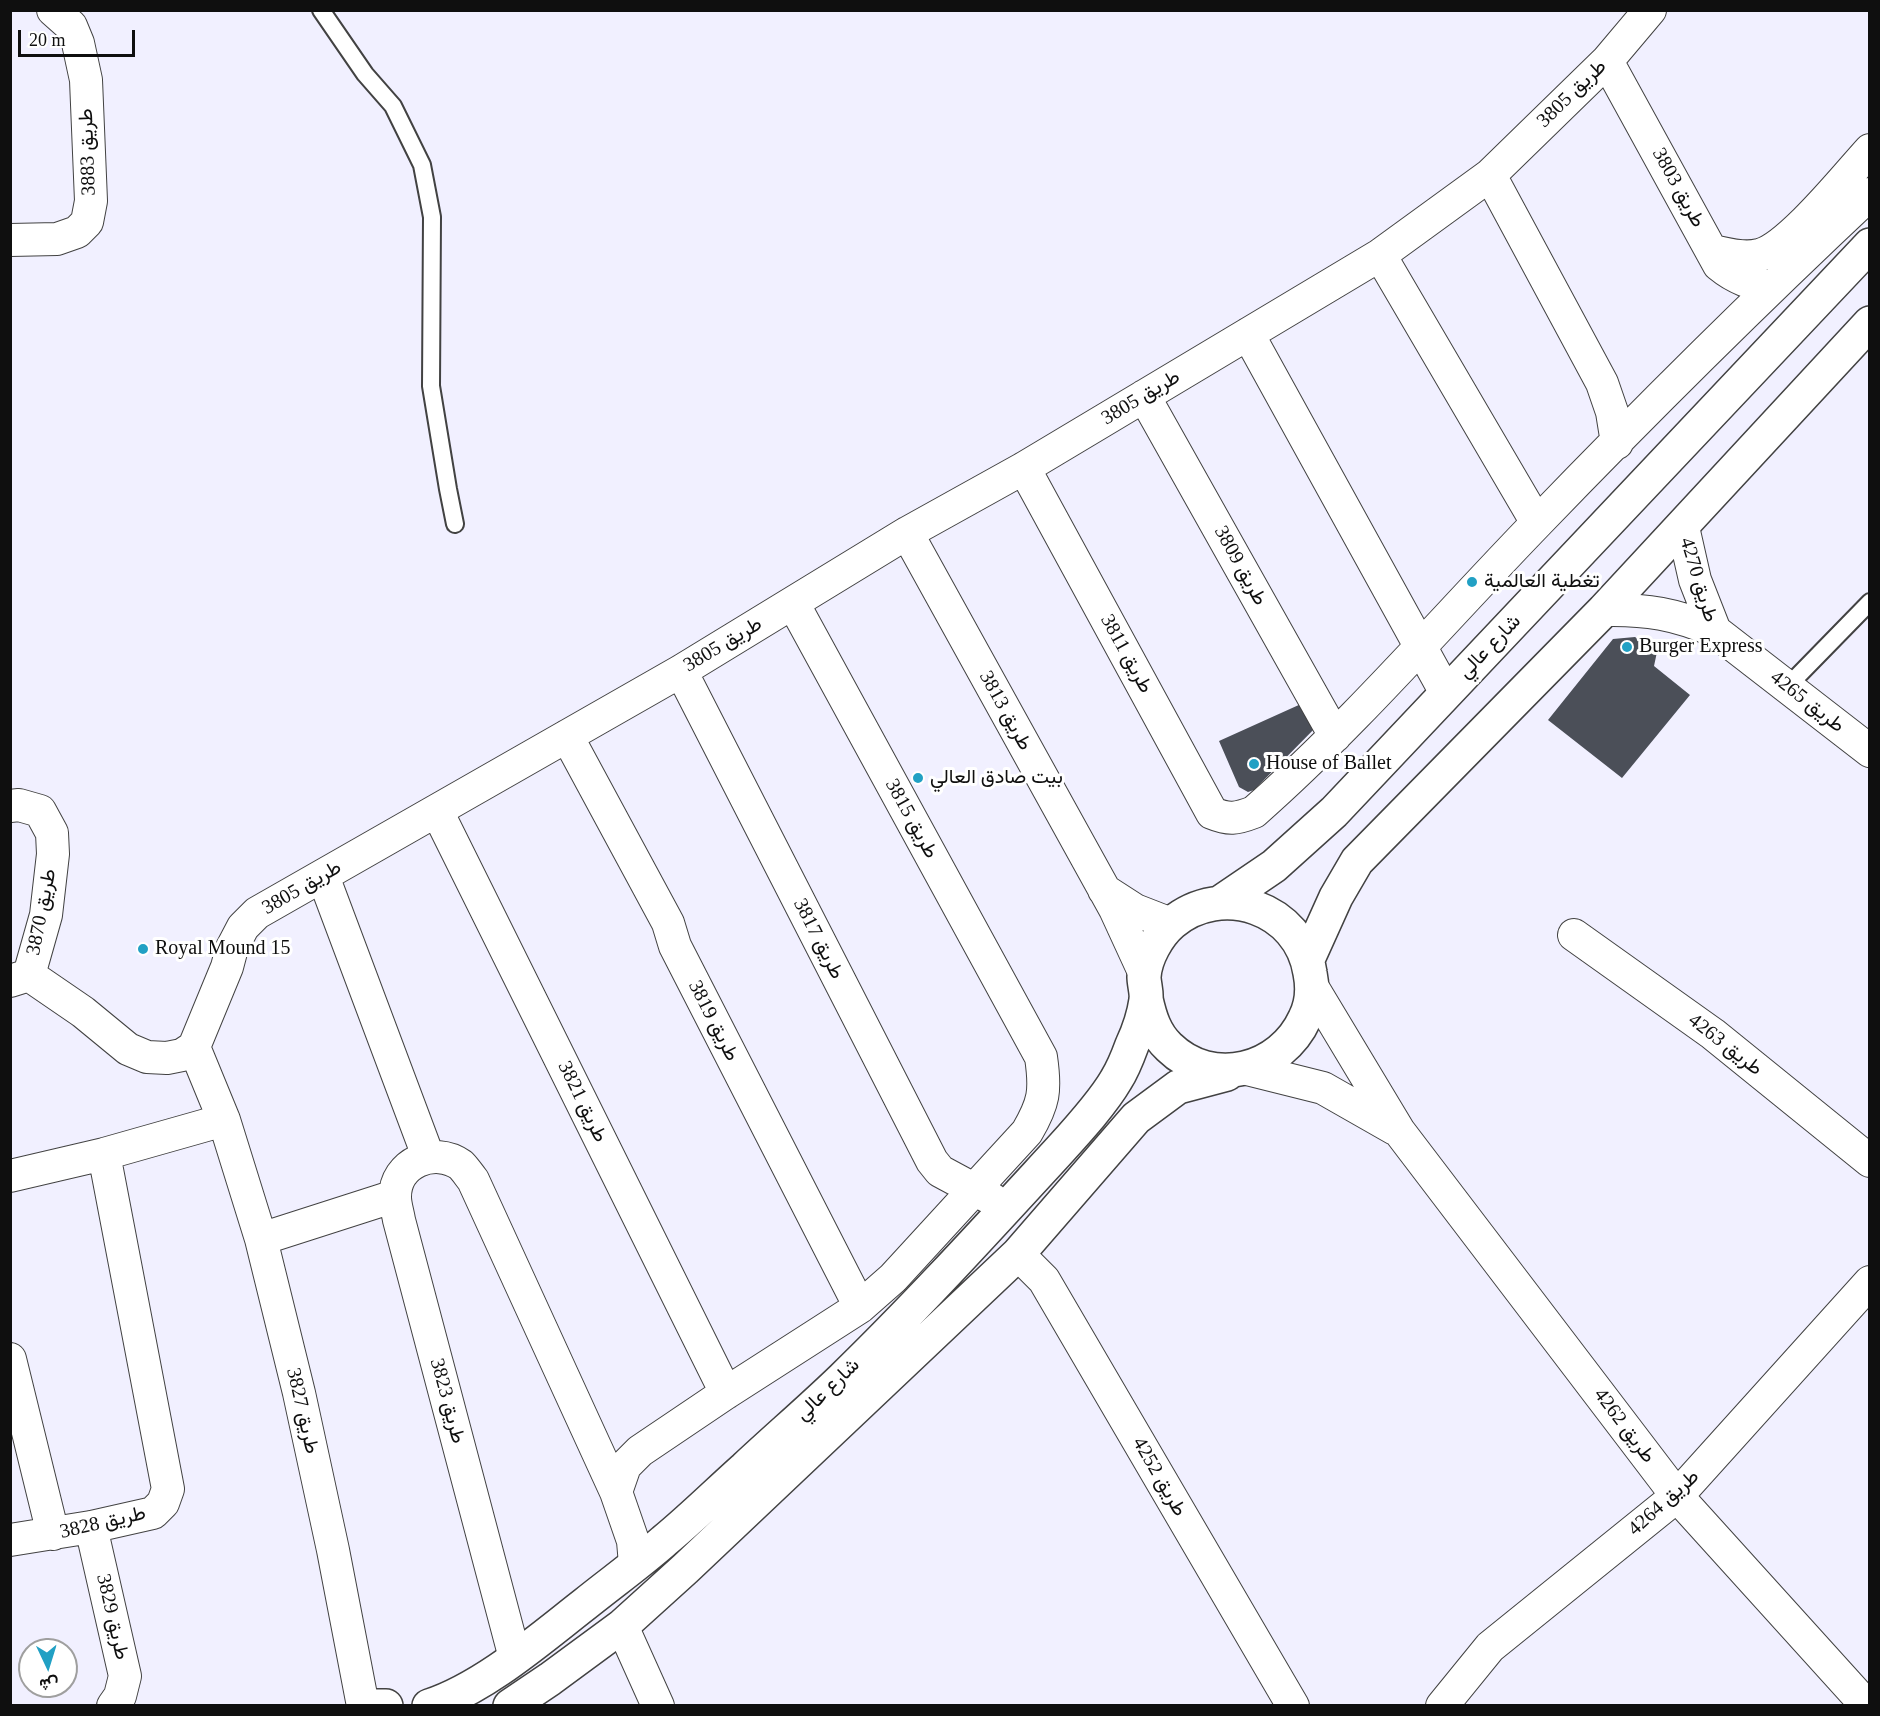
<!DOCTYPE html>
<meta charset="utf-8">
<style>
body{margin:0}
#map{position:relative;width:1880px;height:1716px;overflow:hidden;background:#f1f0ff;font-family:"Times New Roman",Vazirmatn,serif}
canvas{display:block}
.frame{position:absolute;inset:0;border:12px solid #0f0f0f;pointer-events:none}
.north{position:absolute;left:18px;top:1638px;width:60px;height:60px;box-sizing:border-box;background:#fff;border:2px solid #9f9f9f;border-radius:50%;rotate:176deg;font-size:16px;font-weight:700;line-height:24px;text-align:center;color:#0f0f0f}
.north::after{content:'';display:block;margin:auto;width:21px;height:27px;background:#21a0c4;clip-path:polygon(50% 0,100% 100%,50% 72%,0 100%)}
.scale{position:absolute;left:18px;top:30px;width:117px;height:27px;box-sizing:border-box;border:3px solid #0f0f0f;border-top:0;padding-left:8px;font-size:18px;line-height:21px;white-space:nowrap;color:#0f0f0f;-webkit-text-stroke:4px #fff;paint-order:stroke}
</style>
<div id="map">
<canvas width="1880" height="1716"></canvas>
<div class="frame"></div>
<div class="north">ش</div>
<div class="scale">20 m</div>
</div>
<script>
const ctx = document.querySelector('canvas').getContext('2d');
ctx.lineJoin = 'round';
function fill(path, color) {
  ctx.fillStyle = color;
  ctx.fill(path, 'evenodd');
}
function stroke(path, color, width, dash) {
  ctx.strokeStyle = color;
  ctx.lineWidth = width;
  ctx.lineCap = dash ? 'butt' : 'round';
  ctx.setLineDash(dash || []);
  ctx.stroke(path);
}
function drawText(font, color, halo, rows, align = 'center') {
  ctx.font = font + ' "Times New Roman",Vazirmatn,serif';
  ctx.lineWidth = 6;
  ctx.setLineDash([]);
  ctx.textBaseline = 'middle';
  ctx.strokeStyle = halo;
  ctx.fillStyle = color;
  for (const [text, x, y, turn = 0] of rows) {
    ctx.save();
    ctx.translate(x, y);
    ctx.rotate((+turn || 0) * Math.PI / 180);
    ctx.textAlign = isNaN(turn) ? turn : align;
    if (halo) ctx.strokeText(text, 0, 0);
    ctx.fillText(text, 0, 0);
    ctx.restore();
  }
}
fill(new Path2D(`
 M1635,637L1657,652L1654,666L1690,695L1622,778L1548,720L1613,639Z
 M1301,704L1321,722L1254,790L1248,792L1239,787L1219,741Z`), '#4b4f58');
const service = new Path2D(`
 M321,10L365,74L393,106L422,165L432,217L431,386L448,489L455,524
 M1787,687L1870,602`);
const minor = new Path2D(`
 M1607,61L1719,265C1736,279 1751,284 1772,286
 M1490,175L1602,383L1612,412L1617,443
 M10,240L57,239L77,232L87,222L91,201L86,80L78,43L71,26L53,10
 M1713,251C1727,254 1744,259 1759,255C1789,248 1847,175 1870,150
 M1380,255L1537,523
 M1248,334L1446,693
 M1144,396L1335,736
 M1024,468L1212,813C1229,820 1236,819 1254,812C1355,723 1443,620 1537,523C1645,411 1756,301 1870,194
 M1683,527L1695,580L1715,631
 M907,533L1115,909L1144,972
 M1604,610C1646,609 1676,614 1715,631L1870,751
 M681,671L932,1161L940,1171L992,1199
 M567,736L668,923L675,946L860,1307
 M10,806L19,805L40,811L52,833L53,854L46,915L29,975
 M437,811L726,1393
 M323,876L428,1156
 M1104,890L1135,910L1171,924
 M1574,935L1713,1034L1870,1161
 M10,981L29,975L83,1012L128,1049L147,1057L167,1058L182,1055L194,1047L227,967L232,948L243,927L257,913L681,671L907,533L1024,468L1380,255L1490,175L1607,61L1650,10
 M1313,988L1399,1131L1677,1496L1867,1706
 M194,1047L224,1120L261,1239L299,1393L333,1550L363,1706
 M1247,1069L1323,1088L1395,1129
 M10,1176L104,1154L224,1120
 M261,1239L395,1196
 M1018,1254L1044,1280L1293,1706
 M10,1359L53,1534
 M616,1492L625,1466L640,1451L726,1393L860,1307L893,1278L1027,1132C1044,1103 1046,1091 1041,1057L793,603
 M91,1527L125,1676L120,1696L113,1706
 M10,1540L91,1527L153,1513L163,1503L168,1489L104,1154
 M622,1626L658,1706
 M515,1658L399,1220C398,1213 395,1205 395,1197C395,1163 434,1146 461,1165C465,1169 469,1175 473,1180L616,1492L633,1541L635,1564
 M1442,1706L1490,1647L1677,1496L1870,1282`);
const tertiary = new Path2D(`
 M1221,902L1274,866L1334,812L1870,245
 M1308,959L1336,897L1357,861L1604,610L1870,323
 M369,1706H386
 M429,1706C484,1688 540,1639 585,1604C611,1583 639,1563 664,1541C692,1518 718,1492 745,1468C777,1438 811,1409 843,1378C917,1306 987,1229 1057,1153C1076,1132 1102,1104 1116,1080C1123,1069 1128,1056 1132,1045C1138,1032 1144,1014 1146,1000C1147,992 1144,984 1144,977C1145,958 1158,935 1172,923C1222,881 1300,908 1310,973C1313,988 1312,1004 1305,1018C1281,1071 1212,1089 1169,1047C1155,1034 1150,1017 1146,999
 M510,1706L550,1679L622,1626L685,1569L1018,1254L1136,1118L1178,1087L1227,1074`);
stroke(service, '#424242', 20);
stroke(minor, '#424242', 34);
stroke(tertiary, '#424242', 36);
stroke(service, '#fff', 16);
stroke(minor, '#fff', 32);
stroke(tertiary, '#fff', 33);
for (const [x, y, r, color] of [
 [1472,582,6,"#21a0c4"],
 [1627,647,6,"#21a0c4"],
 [1254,764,6,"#21a0c4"],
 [918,778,6,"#21a0c4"],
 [143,949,6,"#21a0c4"]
]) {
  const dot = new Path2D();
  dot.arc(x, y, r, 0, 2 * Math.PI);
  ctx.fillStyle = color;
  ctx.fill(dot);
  stroke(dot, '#fff', 2);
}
drawText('20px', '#0f0f0f', '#fff', [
 ["طريق 3805",1572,94,-44],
 ["طريق 3883",88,152,-92],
 ["طريق 3803",1678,188,61],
 ["طريق 3805",1141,398,-31],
 ["طريق 3809",1240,566,61],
 ["طريق 4270",1698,580,73],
 ["طريق 3805",723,645,-31],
 ["شارع عالي",1490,647,-46],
 ["طريق 3811",1126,654,61],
 ["طريق 4265",1807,702,38],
 ["طريق 3813",1005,711,61],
 ["طريق 3815",911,819,61],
 ["طريق 3805",302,888,-30],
 ["طريق 3870",42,912,-79],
 ["طريق 3817",818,939,63],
 ["طريق 3819",713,1021,63],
 ["طريق 4263",1725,1045,38],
 ["طريق 3821",582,1102,64],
 ["شارع عالي",828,1390,-44],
 ["طريق 3823",447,1401,75],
 ["طريق 3827",302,1411,77],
 ["طريق 4262",1624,1426,53],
 ["طريق 4252",1159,1477,60],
 ["طريق 4264",1664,1503,-42],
 ["طريق 3828",103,1523,-13],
 ["طريق 3829",112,1617,77]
]);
drawText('20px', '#0f0f0f', '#fff', [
 ["تغطية العالمية",1484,582],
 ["Burger Express",1639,647],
 ["House of Ballet",1266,764],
 ["بيت صادق العالي",930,778],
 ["Royal Mound 15",155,949]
], 'left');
</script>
